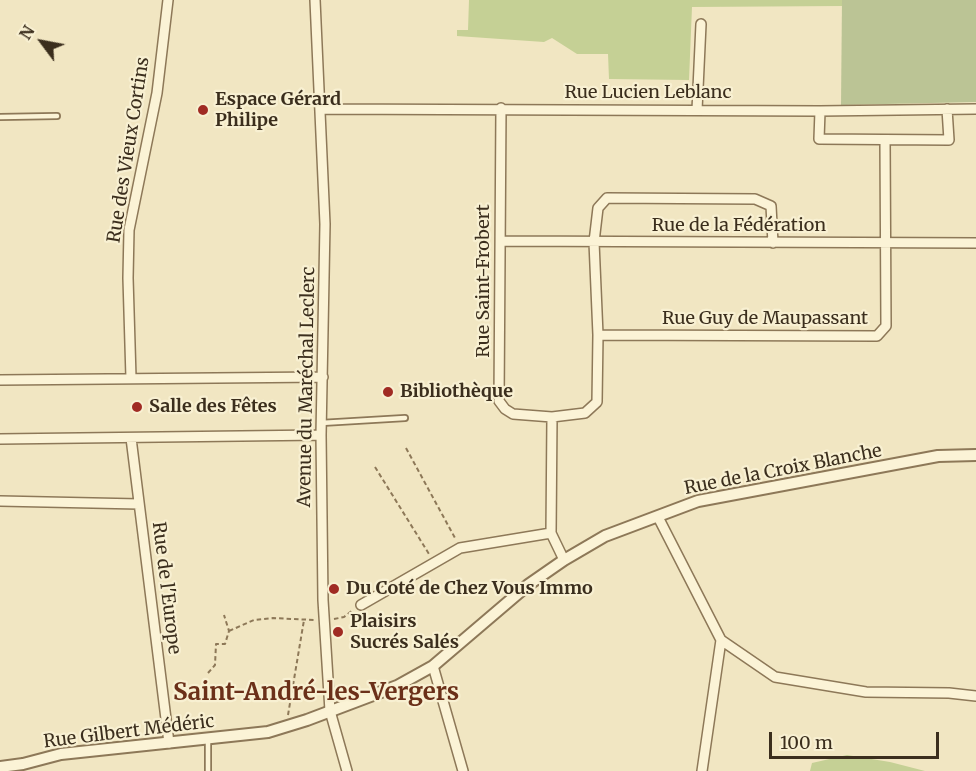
<!DOCTYPE html>
<meta charset="utf-8">
<style>
body{margin:0}
#map{position:relative;width:976px;height:771px;overflow:hidden;background:#f1e6c2;font-family:Merriweather,serif}
canvas{display:block}
.north{position:absolute;left:12px;top:12px;width:60px;height:60px;-webkit-text-stroke:4px #f8f0d2;paint-order:stroke;rotate:302deg;font-size:16px;font-weight:700;line-height:24px;text-align:center;color:#3b2e1d}
.north::after{content:'';display:block;margin:auto;width:21px;height:27px;background:#3b2e1d;clip-path:polygon(50% 0,100% 100%,50% 72%,0 100%)}
.scale{position:absolute;left:769px;top:732px;width:170px;height:27px;box-sizing:border-box;border:3px solid #3b2e1d;border-top:0;padding-left:8px;font-size:18px;line-height:21px;white-space:nowrap;color:#3b2e1d;-webkit-text-stroke:4px #f8f0d2;paint-order:stroke}
</style>
<div id="map">
<canvas width="976" height="771"></canvas>
<div class="north">N</div>
<div class="scale">100 m</div>
</div>
<script>
const ctx = document.querySelector('canvas').getContext('2d');
ctx.lineJoin = 'round';
function fill(path, color) {
  ctx.fillStyle = color;
  ctx.fill(path, 'evenodd');
}
function stroke(path, color, width, dash) {
  ctx.strokeStyle = color;
  ctx.lineWidth = width;
  ctx.lineCap = dash ? 'butt' : 'round';
  ctx.setLineDash(dash || []);
  ctx.stroke(path);
}
function drawText(font, color, halo, rows, align = 'center') {
  ctx.font = font + ' Merriweather,serif';
  ctx.lineWidth = 4.5;
  ctx.setLineDash([]);
  ctx.textBaseline = 'middle';
  ctx.strokeStyle = halo;
  ctx.fillStyle = color;
  for (const [text, x, y, turn = 0] of rows) {
    ctx.save();
    ctx.translate(x, y);
    ctx.rotate((+turn || 0) * Math.PI / 180);
    ctx.textAlign = isNaN(turn) ? turn : align;
    if (halo) ctx.strokeText(text, 0, 0);
    ctx.fillText(text, 0, 0);
    ctx.restore();
  }
}
fill(new Path2D(`
 M469,0H842V6L692,7L689,80L609,79L608,54H577L552,38L544,42L457,36V30H468Z
 M847,755L890,762L925,771H810L812,763Z`), '#c5d095');
fill(new Path2D(`
 M842,0H976V102L841,105Z`), '#bbc495');
const service = new Path2D(`
 M0,117L57,116
 M321,423L405,418
 M208,771V738`);
const minor = new Path2D(`
 M315,0L325,224L321,435L323,600L330,711L347,771
 M501,108L499,401L505,409L513,414L552,417L585,413L597,402L598,335L594,242L598,208L607,198L755,199L771,206L773,243
 M320,109L820,111L976,109
 M697,110L701,24
 M820,111L819,139L949,140L947,109
 M501,241L976,243
 M598,335L877,336L886,326L885,140
 M131,378L128,278L129,230L157,93L168,0
 M0,380L323,377
 M552,417L551,533L564,560
 M131,438L169,743
 M0,439L321,435
 M0,501L139,504
 M658,517L721,640L702,771
 M361,605L460,548L551,533
 M721,640L775,677L866,692L949,693L976,696
 M433,666L463,771`);
const tertiary = new Path2D(`
 M0,767L23,764L61,754L268,732L307,720L397,686L433,666L528,585L564,560L605,536L698,501L938,456L976,455`);
stroke(service, '#8d7858', 8);
stroke(minor, '#8d7858', 12);
stroke(tertiary, '#8d7858', 14);
stroke(new Path2D(`
 M406,448L455,538
 M375,467L429,554
 M334,619L344,617L353,610
 M229,631L254,620L273,618L314,620
 M208,673L215,665L216,644H225L229,631L224,615
 M288,715L304,620`), '#8d7858', 2, [4.5, 3]);
stroke(service, '#fbf3d6', 4.5);
stroke(minor, '#fbf3d6', 9);
stroke(tertiary, '#fbf3d6', 10);
for (const [x, y, r, color] of [
 [203,110,6,"#a02b23"],
 [388,392,6,"#a02b23"],
 [137,407,6,"#a02b23"],
 [334,589,6,"#a02b23"],
 [338,632,6,"#a02b23"]
]) {
  const dot = new Path2D();
  dot.arc(x, y, r, 0, 2 * Math.PI);
  ctx.fillStyle = color;
  ctx.fill(dot);
  stroke(dot, '#f8f0d2', 2);
}
drawText('18px', '#3b2e1d', '#f8f0d2', [
 ["Rue Lucien Leblanc",648,93],
 ["Rue des Vieux Cortins",129,150,-81],
 ["Rue de la Fédération",739,226],
 ["Rue Saint-Frobert",484,281,-90],
 ["Rue Guy de Maupassant",765,319],
 ["Avenue du Maréchal Leclerc",307,387,-89],
 ["Rue de la Croix Blanche",783,470,-11],
 ["Rue de l'Europe",166,588,83],
 ["Rue Gilbert Médéric",129,732,-7]
]);
drawText('bold 18px', '#3b2e1d', '#f8f0d2', [
 ["Espace Gérard",215,100],
 ["Philipe",215,121],
 ["Bibliothèque",400,392],
 ["Salle des Fêtes",149,407],
 ["Du Coté de Chez Vous Immo",346,589],
 ["Plaisirs",350,622],
 ["Sucrés Salés",350,643]
], 'left');
drawText('bold 24px', '#6b3019', '#f8f0d2', [
 ["Saint-André-les-Vergers",316,693]
]);
</script>
